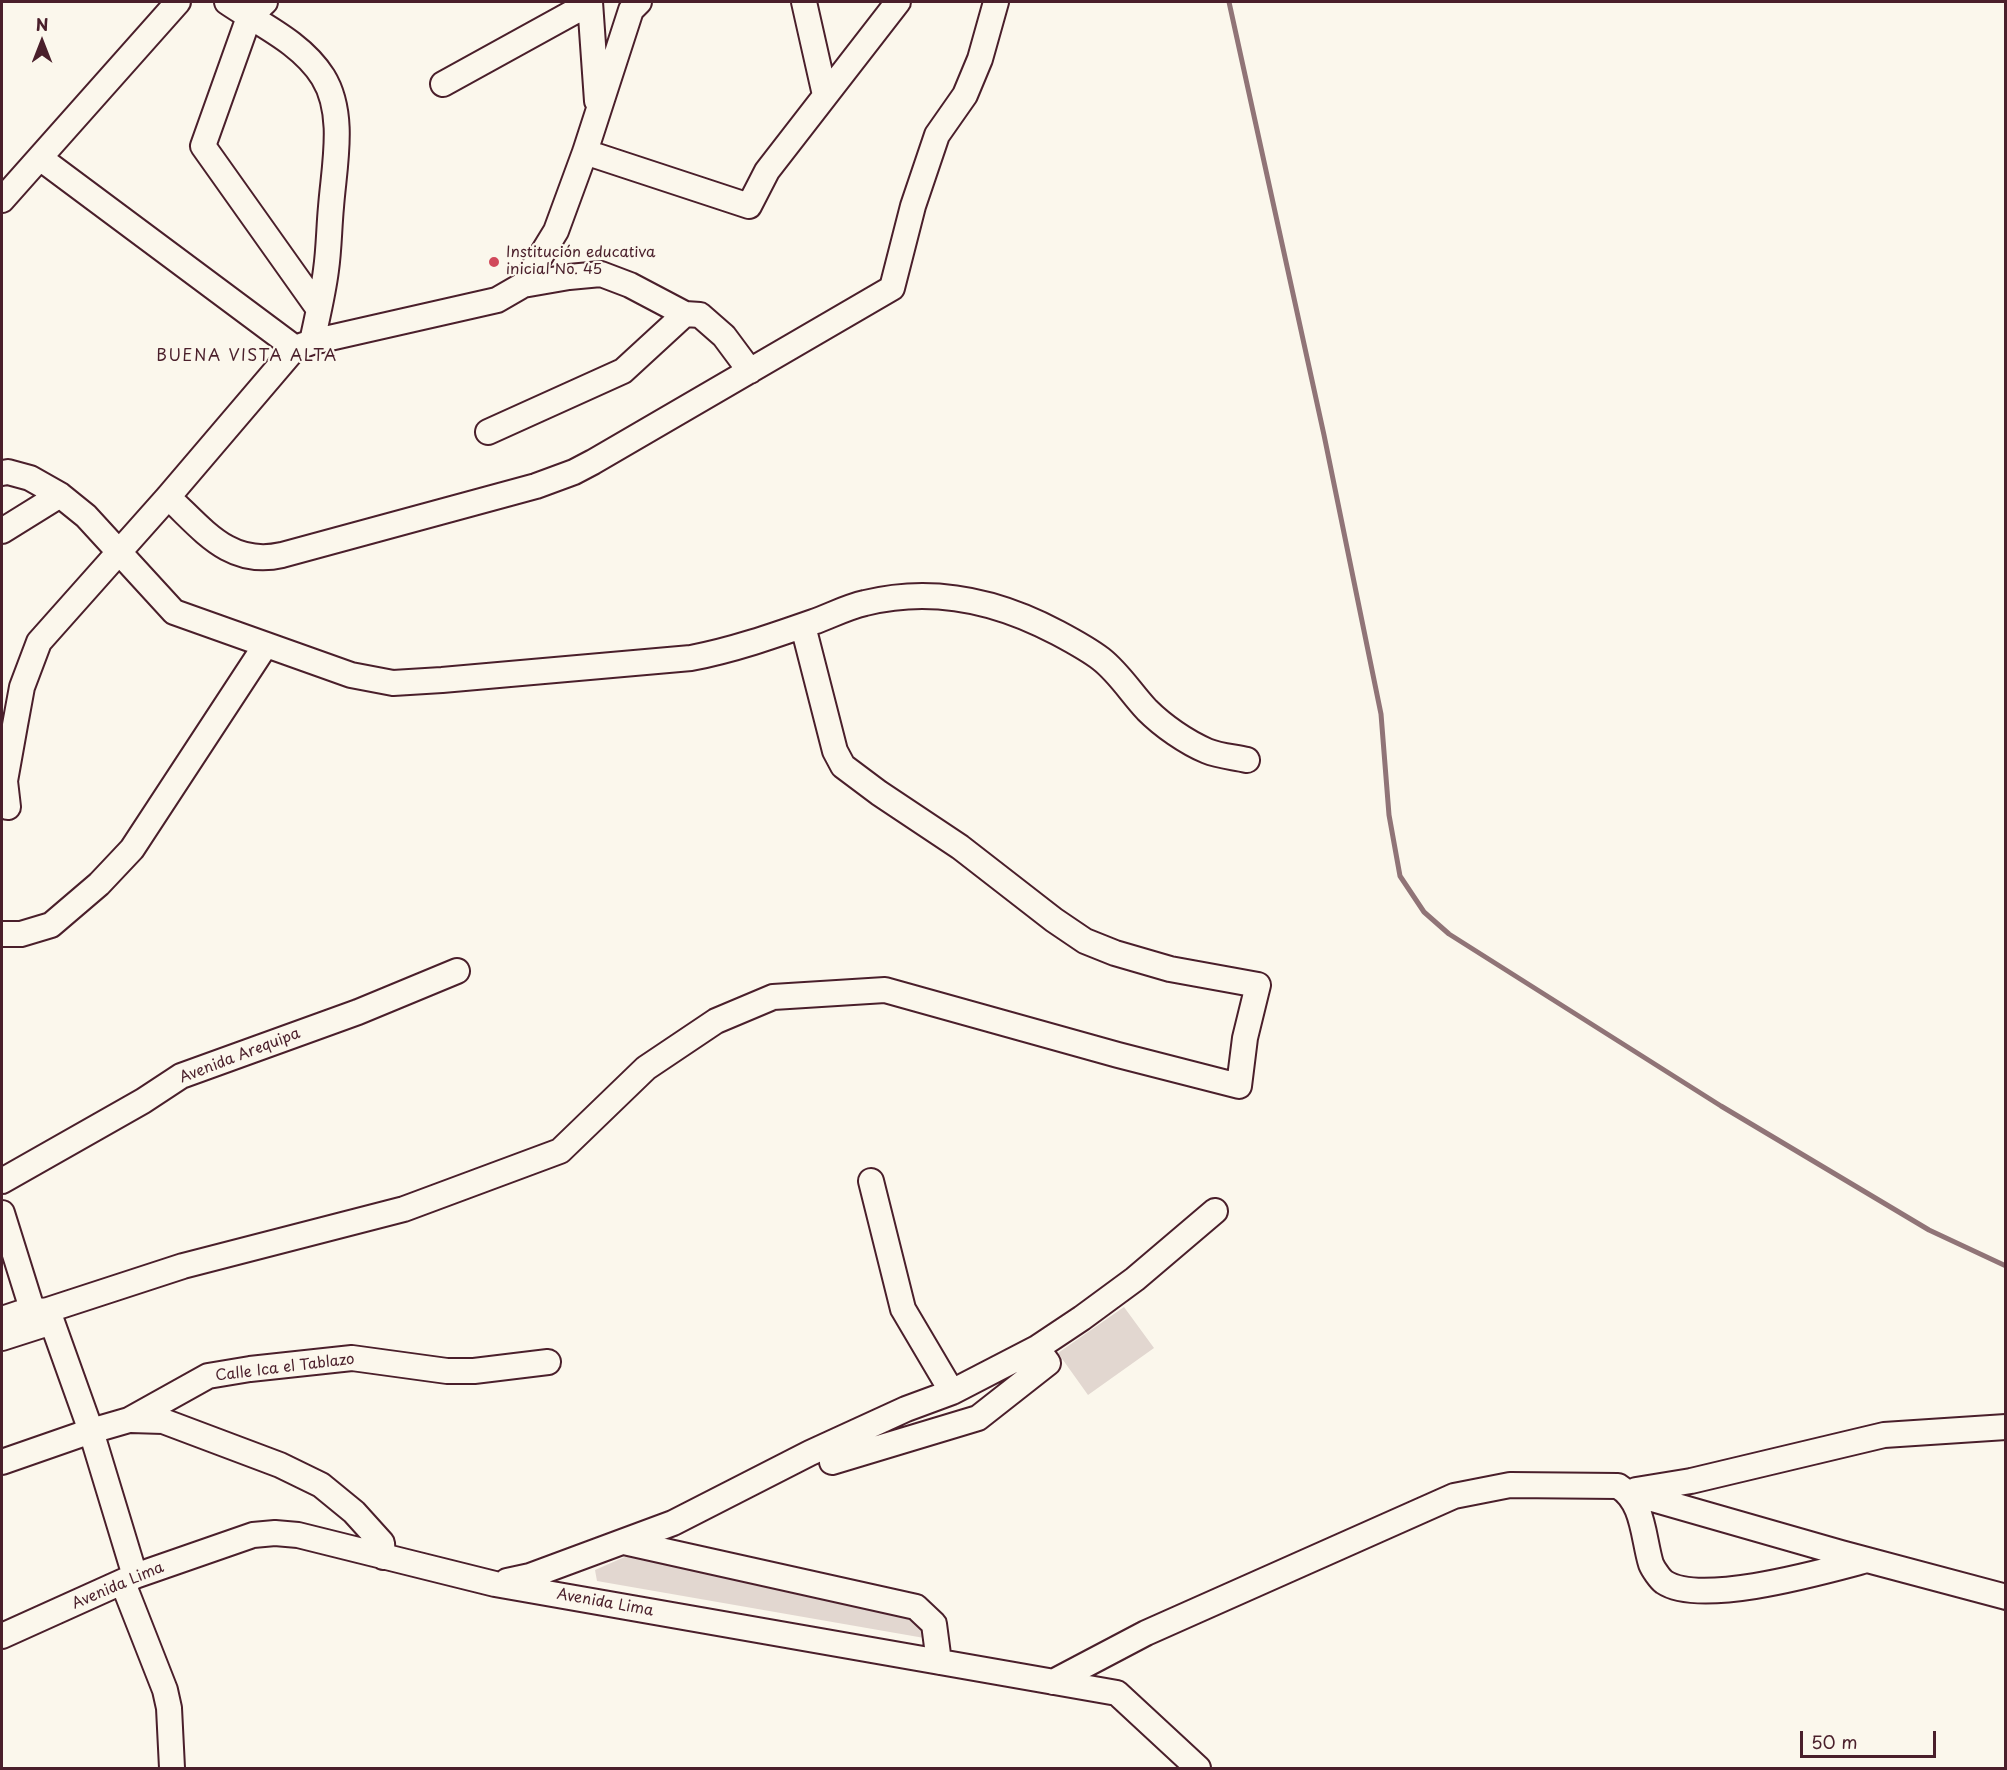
<!DOCTYPE html>
<meta charset="utf-8">
<style>
body{margin:0}
#map{position:relative;width:2007px;height:1770px;overflow:hidden;background:#fbf7ec;font-family:"Playpen Sans",sans-serif}
canvas{display:block}
.frame{position:absolute;inset:0;border:3px solid #4a1f2b;pointer-events:none}
.north{position:absolute;left:12px;top:12px;width:60px;height:60px;-webkit-text-stroke:4px #fbf7ec;paint-order:stroke;rotate:0deg;font-size:16px;font-weight:700;line-height:24px;text-align:center;color:#4a1f2b}
.north::after{content:'';display:block;margin:auto;width:21px;height:27px;background:#4a1f2b;clip-path:polygon(50% 0,100% 100%,50% 72%,0 100%)}
.scale{position:absolute;left:1800px;top:1731px;width:136px;height:27px;box-sizing:border-box;border:3px solid #4a1f2b;border-top:0;padding-left:8px;font-size:18px;line-height:21px;white-space:nowrap;color:#4a1f2b;-webkit-text-stroke:4px #fbf7ec;paint-order:stroke}
</style>
<div id="map">
<canvas width="2007" height="1770"></canvas>
<div class="frame"></div>
<div class="north">N</div>
<div class="scale">50 m</div>
</div>
<script>
const ctx = document.querySelector('canvas').getContext('2d');
ctx.lineJoin = 'round';
function fill(path, color) {
  ctx.fillStyle = color;
  ctx.fill(path, 'evenodd');
}
function stroke(path, color, width, dash) {
  ctx.strokeStyle = color;
  ctx.lineWidth = width;
  ctx.lineCap = dash ? 'butt' : 'round';
  ctx.setLineDash(dash || []);
  ctx.stroke(path);
}
function drawText(font, color, halo, rows, align = 'center') {
  ctx.font = font + ' "Playpen Sans",sans-serif';
  ctx.lineWidth = 4.5;
  ctx.setLineDash([]);
  ctx.textBaseline = 'middle';
  ctx.strokeStyle = halo;
  ctx.fillStyle = color;
  for (const [text, x, y, turn = 0] of rows) {
    ctx.save();
    ctx.translate(x, y);
    ctx.rotate((+turn || 0) * Math.PI / 180);
    ctx.textAlign = isNaN(turn) ? turn : align;
    if (halo) ctx.strokeText(text, 0, 0);
    ctx.fillText(text, 0, 0);
    ctx.restore();
  }
}
fill(new Path2D(`
 M1124,1307L1154,1348L1088,1395L1058,1353Z
 M636,1552L911,1611L930,1639L597,1581L595,1570Z`), '#e2d7d0');
stroke(new Path2D(`
 M1229,2L1324,435L1381,714L1389,815L1400,876L1424,912L1449,934L1721,1106L1929,1230L2006,1266`), '#907477', 5);
const minor = new Path2D(`
 M227,2C259,24 301,42 323,77C346,114 334,166 331,207C329,228 329,249 326,270C323,294 317,318 312,342
 M265,2L249,17L203,146L318,308
 M590,2L597,101
 M804,2L825,95
 M443,84L590,3
 M585,152L749,206L767,171L898,2
 M40,158L295,348
 M2,200L178,2
 M523,285L569,277L601,274L630,285L685,314L700,315L724,336L750,371
 M488,432L623,371L685,314
 M2,473L8,472L30,478L60,495L86,516L174,612L351,675L393,683L442,680L691,658C733,650 773,636 813,622C830,616 847,607 865,603C933,586 998,601 1058,633C1073,641 1088,649 1101,659C1119,673 1131,693 1147,710C1163,726 1186,742 1207,751C1219,756 1234,757 1247,760
 M168,497C203,529 229,567 282,555L536,486L574,472L593,462L892,288L913,206L937,135L965,95L980,59L996,2
 M2,531L60,495
 M8,807L5,781L15,725L22,687L39,642L168,497L295,348L312,342L497,300L523,285L556,231L585,152L631,10L639,2
 M2,934H21L51,925L99,884L132,849L265,646
 M2,1181L143,1101L181,1076L358,1012L457,971
 M871,1181L903,1309L952,1392
 M2,1213L32,1309L45,1311L52,1322L91,1431L135,1576
 M45,1311L183,1266L404,1209L560,1151L646,1068L716,1021L773,997L885,990L1118,1055L1239,1086L1245,1038L1258,985L1170,969L1115,953L1085,941L1054,920L960,847L879,793L843,766L835,751L803,626
 M2,1319L32,1309
 M2,1338L52,1322
 M131,1420L163,1421L280,1465L321,1485L354,1512L382,1543L383,1557
 M2,1462L91,1431L129,1420L208,1376L250,1369L352,1358L447,1371H474L548,1362
 M832,1462L978,1418L1048,1363L1037,1348
 M1636,1490L1691,1481L1884,1435L2006,1427
 M1628,1492L1841,1553L2006,1597
 M624,1542L916,1607L934,1624L939,1662
 M507,1581L530,1576L673,1523L810,1453L906,1409L952,1392L1037,1348L1082,1318L1135,1279L1215,1211
 M123,1583L165,1690L169,1708L172,1768
 M2,1636L135,1576L253,1535L275,1533L298,1535L495,1584L1117,1693L1198,1768
 M1053,1682L1146,1633L1454,1496L1510,1485L1618,1486C1644,1501 1643,1538 1651,1564C1653,1569 1660,1579 1664,1582C1701,1607 1825,1571 1867,1560`);
stroke(minor, '#4a1f2b', 28);
stroke(minor, '#fbf7ec', 24);
for (const [x, y, r, color] of [
 [494,262,6,"#d1495b"]
]) {
  const dot = new Path2D();
  dot.arc(x, y, r, 0, 2 * Math.PI);
  ctx.fillStyle = color;
  ctx.fill(dot);
  stroke(dot, '#fbf7ec', 2);
}
drawText('15px', '#4a1f2b', '#fbf7ec', [
 ["Institución educativa",506,253],
 ["inicial No. 45",506,270]
], 'left');
drawText('15px', '#4a1f2b', '#fbf7ec', [
 ["Avenida Arequipa",240,1056,-21],
 ["Calle Ica el Tablazo",285,1368,-7],
 ["Avenida Lima",118,1586,-23],
 ["Avenida Lima",605,1603,10]
]);
ctx.letterSpacing = '1.5px';
drawText('16px', '#4a1f2b', '#fbf7ec', [
 ["BUENA VISTA ALTA",247,357]
]);
ctx.letterSpacing = '0px';
</script>
